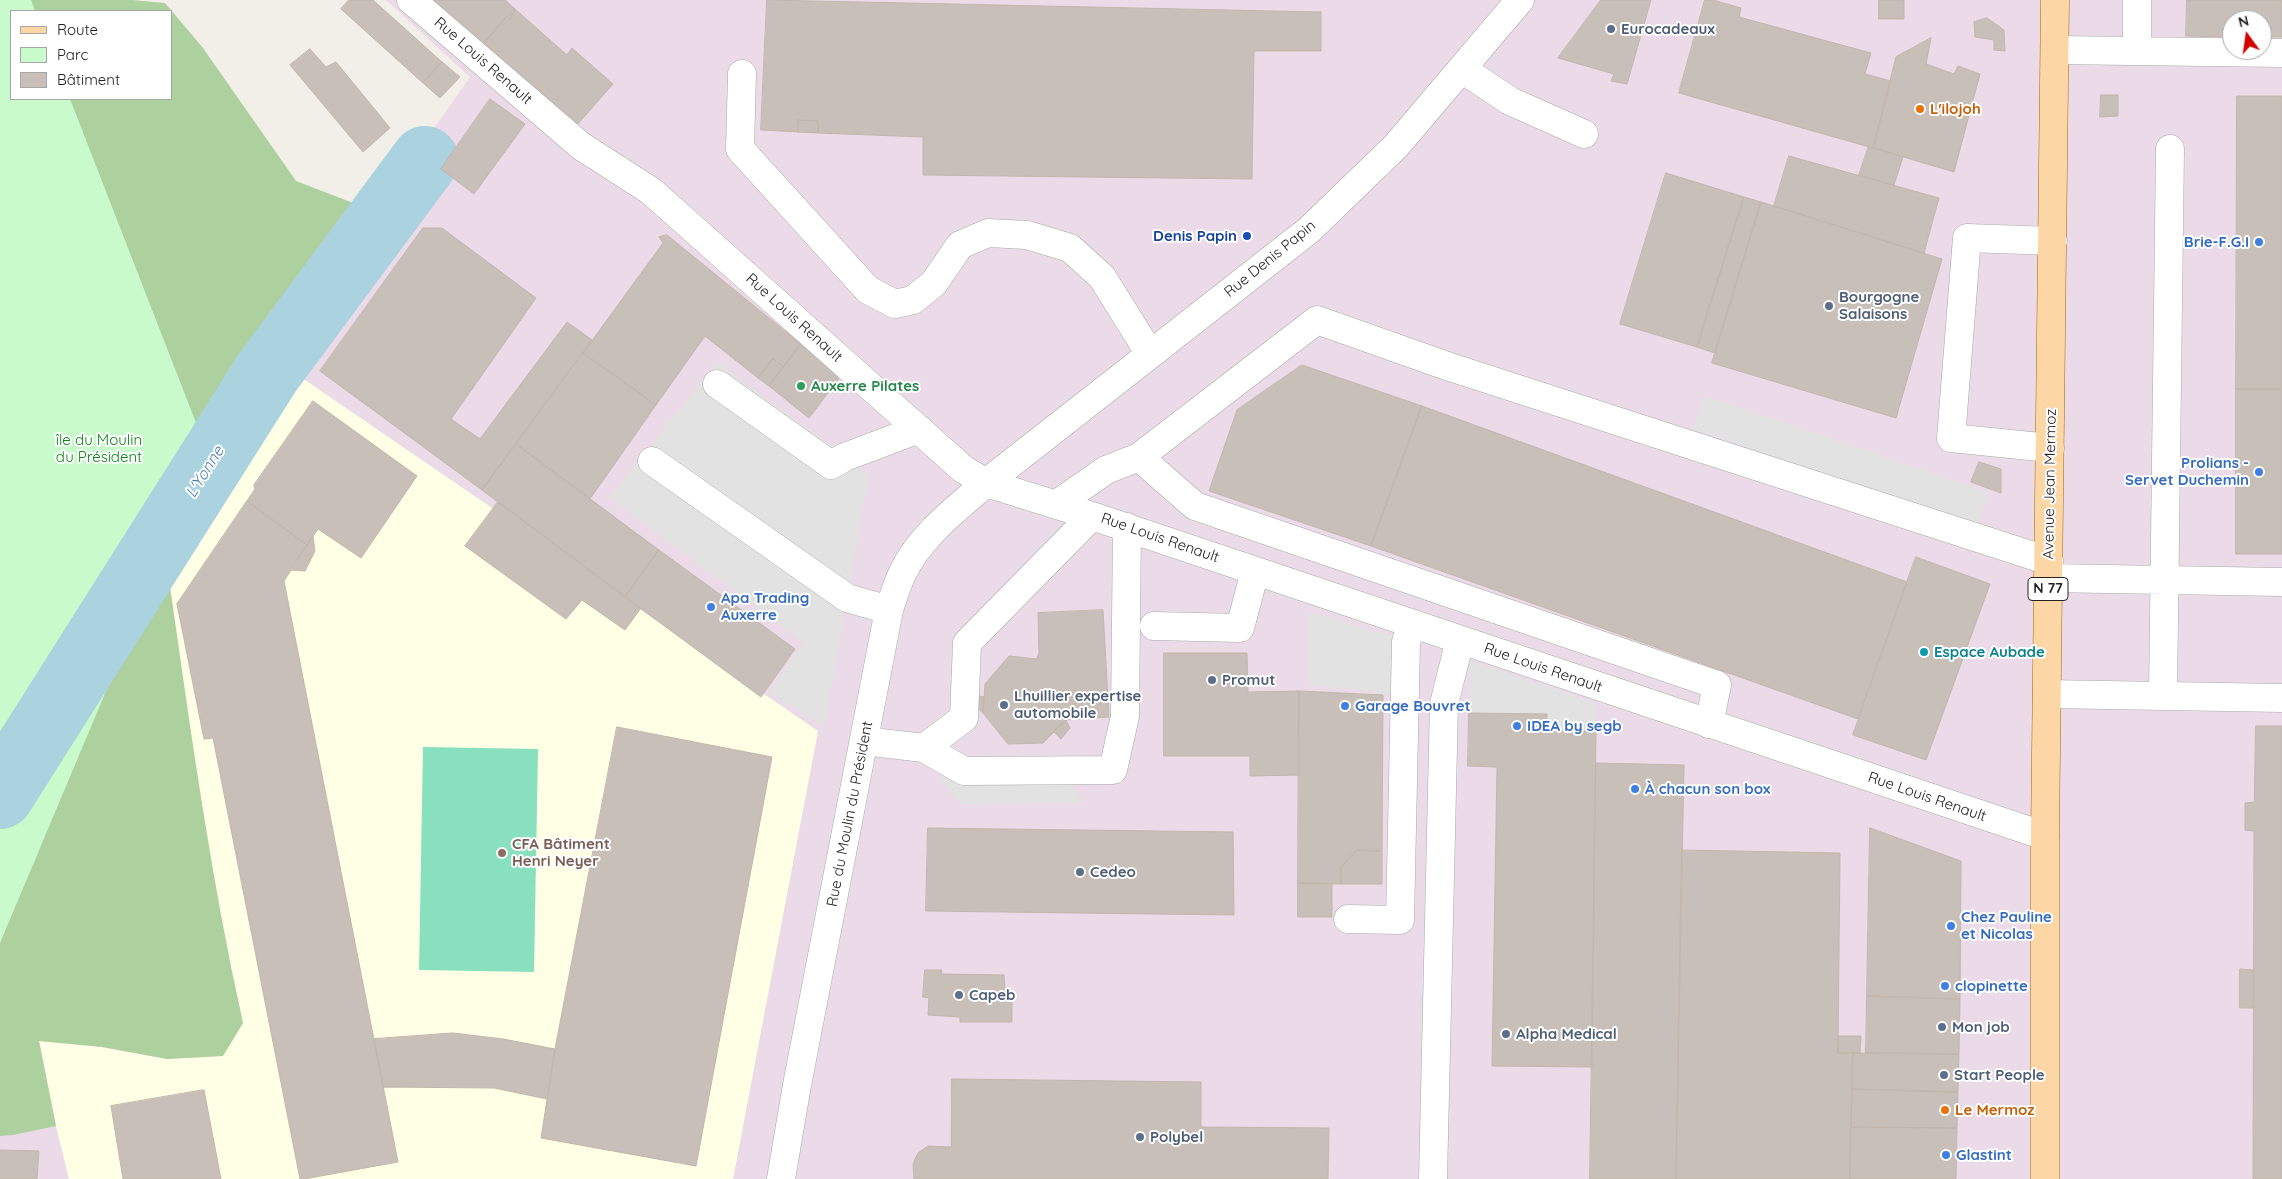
<!DOCTYPE html>
<meta charset="utf-8">
<style>
body{margin:0}
#map{position:relative;width:2282px;height:1179px;overflow:hidden;background:#f2efe9;font-family:Quicksand,sans-serif}
canvas{display:block}
.legend{position:absolute;left:10px;top:10px;width:162px;height:90px;box-sizing:border-box;background:#fff;border:1px solid #a7a7a7;margin:0;padding:6px 9px;list-style:none;font-size:15px;color:#222}
.legend li{display:flex;align-items:center;gap:10px;height:25px}
.legend b{width:25px;border:1px solid #a7a7a7}
.north{position:absolute;left:2222px;top:10px;width:50px;height:50px;box-sizing:border-box;background:#fff;border:1px solid #a7a7a7;border-radius:50%;rotate:346deg;font-size:14px;font-weight:700;line-height:20px;text-align:center;color:#222}
.north::after{content:'';display:block;margin:auto;width:18px;height:22px;background:#d40000;clip-path:polygon(50% 0,100% 100%,50% 72%,0 100%)}
</style>
<div id="map">
<canvas width="2282" height="1179"></canvas>
<ul class="legend">
<li><b style="height:6px;background:#fcd6a4"></b>Route</li>
<li><b style="height:14px;background:#c8facc"></b>Parc</li>
<li><b style="height:14px;background:#c7bfb8"></b>Bâtiment</li>
</ul>
<div class="north">N</div>
</div>
<script>
const ctx = document.querySelector('canvas').getContext('2d');
ctx.lineJoin = 'round';
function fill(path, color) {
  ctx.fillStyle = color;
  ctx.fill(path, 'evenodd');
}
function stroke(path, color, width, dash) {
  ctx.strokeStyle = color;
  ctx.lineWidth = width;
  ctx.lineCap = dash ? 'butt' : 'round';
  ctx.setLineDash(dash || []);
  ctx.stroke(path);
}
function drawText(font, color, halo, rows, align = 'center') {
  ctx.font = font + ' Quicksand,sans-serif';
  ctx.lineWidth = 4;
  ctx.setLineDash([]);
  ctx.textBaseline = 'middle';
  ctx.strokeStyle = halo;
  ctx.fillStyle = color;
  for (const [text, x, y, turn = 0] of rows) {
    ctx.save();
    ctx.translate(x, y);
    ctx.rotate((+turn || 0) * Math.PI / 180);
    ctx.textAlign = isNaN(turn) ? turn : align;
    if (halo) ctx.strokeText(text, 0, 0);
    ctx.fillText(text, 0, 0);
    ctx.restore();
  }
}
fill(new Path2D(`
 M386,0H2282V1179H0V933L207,451L470,77ZM2232,20H2262V50H2232Z`), '#ebdbe8');
fill(new Path2D(`
 M302,378L818,731L733,1179H69L56,1126L39,1041L102,1047L167,1059L223,1056L243,1023L223,935L196,771L170,587Z`), '#ffffe5');
fill(new Path2D(`
 M0,0H132L165,3L203,48L296,181L361,206L433,198L302,378L170,587C191,733 211,879 243,1023L223,1056L167,1059L102,1047L39,1041L56,1126L13,1135L0,1136ZM11,11H171V99H11Z`), '#add19e');
fill(new Path2D(`
 M0,0H31L35,11H11V99H70L207,451L0,943Z`), '#c8facc');
fill(new Path2D(`
 M423,747L538,749L534,972L419,970Z`), '#88e0be');
fill(new Path2D(`
 M717,362L869,474L824,726L769,693L803,642L609,497Z
 M1704,396L1988,492L1978,525L1693,429Z
 M1310,612L1398,638L1396,694L1310,685Z
 M1469,660L1595,703L1596,731H1547V714L1469,713Z
 M1066,778L1084,803L961,804L939,779Z`), '#e2e2e2');
stroke(new Path2D(`
 M0,795L267,373L425,160`), '#aad3df', 68);
const building = new Path2D(`
 M349,0H373L442,62L423,83L341,9Z
 M432,0H505L515,9L510,19L507,16L483,44Z
 M767,0L1321,12V51H1254L1252,179L923,175V137L818,133V121L798,120V132L761,130Z
 M1601,0H1651L1627,84L1611,81L1614,74L1558,58Z
 M1705,0H1713L1741,8L1739,17L1871,53L1865,74L1891,81L1873,148L1679,93Z
 M1879,0H1904V19H1879Z
 M2187,0H2282V37H2262V20H2232V37L2186,36Z
 M515,9L567,55L572,48L613,84L576,126L483,44L507,16L510,19Z
 M1987,18L2004,30L2005,51L1994,50V40L1975,37L1974,22Z
 M1931,38L1926,64L1954,74L1958,66L1980,74L1954,172L1873,148L1896,57Z
 M310,49L326,67L336,62L390,128L363,152L290,65Z
 M442,62L460,77L440,98L423,83Z
 M2101,95H2118V116L2100,117Z
 M2237,96H2282V389H2236Z
 M490,99L525,124L474,194L441,169Z
 M798,120L818,121V133L798,132Z
 M1869,146L1903,157L1894,185L1859,175Z
 M1789,156L1939,198L1924,253L1774,206Z
 M1666,173L1744,197L1697,347L1620,324Z
 M1744,197L1761,202L1715,353L1697,347Z
 M1761,202L1942,259L1896,418L1712,363Z
 M423,228H442L536,298L451,419L480,439L567,322L592,340L482,490L320,371Z
 M667,235L801,344L784,367L773,359L758,378L705,336L656,405L583,353L663,243L659,237Z
 M801,344L840,377L809,418L769,386Z
 M583,353L656,405L590,499L516,444Z
 M773,359L784,367L769,386L758,378Z
 M1302,365L1422,406L1371,546L1209,491L1237,410Z
 M2236,389H2282V554H2236Z
 M313,401L417,476L361,558L318,529L307,545L247,501L255,489L254,485Z
 M1422,406L1907,582L1858,719L1371,546Z
 M516,444L659,550L625,597L482,490Z
 M1979,462L2001,469V493L1971,482Z
 M247,501L307,545L284,581L398,1162L304,1179H300L213,738L204,739L177,604Z
 M498,502L641,608L625,630L582,600L566,619L465,546Z
 M313,536L315,551L305,571L290,570Z
 M659,550L795,649L761,697L625,597Z
 M1916,557L1990,584L1926,760L1853,735Z
 M1103,610L1109,717L1066,720L1043,743L1008,744L983,713L985,684L1009,656L1036,659L1039,654L1038,613Z
 M1164,653H1247L1248,692L1299,691V775L1250,776V756H1164Z
 M1299,691L1383,695L1382,851L1357,850L1341,867V884L1298,883Z
 M976,695L984,697L983,713L975,706Z
 M1469,713L1547,714V731H1596L1592,1067L1492,1066L1497,767L1468,766Z
 M1066,720L1070,728L1061,739L1054,732Z
 M2256,726H2282V1179H2253L2254,831L2245,830V803L2254,802Z
 M617,727L772,757L696,1166L541,1138L555,1049Z
 M1596,763L1684,765L1676,1179H1590Z
 M928,828L1233,832L1234,915L926,911Z
 M1870,828L1961,861L1960,999L1867,996Z
 M1357,850L1382,851V884H1341V867Z
 M1682,850L1840,853L1838,1053H1853L1850,1179H1676Z
 M1298,883L1332,884V917H1298Z
 M2240,969L2253,970V1008H2240Z
 M925,970H942L941,974L1004,975L1005,992L1012,993V1022H960V1017L928,1015L929,998L923,997Z
 M1867,996L1960,999L1959,1054L1866,1053Z
 M453,1033L503,1039L555,1049L547,1099L494,1088L383,1087L374,1039Z
 M1838,1036H1861L1860,1053H1838Z
 M1853,1053L1959,1054L1958,1092L1852,1089Z
 M952,1079L1201,1082V1127L1329,1128L1328,1179H914L913,1164L918,1153L928,1146L951,1147Z
 M1852,1089L1958,1092L1957,1128L1851,1127Z
 M204,1090L221,1179H123L111,1106Z
 M1851,1127L1957,1128L1956,1179H1850Z
 M0,1150L39,1151L37,1179H0Z`);
fill(building, '#c7bfb8');
stroke(building, '#c4b6ab', 1);
const minor = new Path2D(`
 M411,0L581,146L651,191L963,469L986,483L1092,516L2045,836
 M2137,0V51
 M2056,50L2282,53
 M1462,69L1510,101L1584,134
 M742,74L740,149L868,290L895,304L913,300L934,283L960,245L988,233L1027,235L1070,248L1102,277L1150,354
 M717,384L831,465L845,457L919,429
 M2050,448L1951,438L1967,238L2053,241
 M1139,457L1195,506L1717,685L1709,724
 M652,461L847,598L889,610
 M1057,504L1106,470L1139,457L1317,320L1447,366L2049,561
 M2048,578L2282,582
 M1154,626L1240,628L1255,571
 M2047,694L2282,698
 M2163,696L2170,149
 M864,741L924,748L964,718L967,643L1092,516
 M924,748L964,771L1113,770L1125,716L1127,527
 M1348,919L1400,920L1406,642L1412,624
 M781,1179L797,1085L889,610C893,598 897,585 902,574C920,536 956,509 986,483L1309,230L1396,146L1520,0
 M1433,1179L1444,704L1460,640`);
const major = new Path2D(`
 M2045,1179V836L2055,0`);
stroke(minor, '#a9a9a9', 29);
stroke(major, '#a06b00', 29);
stroke(minor, '#fff', 28);
stroke(major, '#fcd6a4', 28);
for (const [x, y, r, color] of [
 [1611,29,5,"#5c6f8a"],
 [1920,109,5,"#e8710a"],
 [1247,236,5,"#1a4fb4"],
 [2259,242,5,"#3f7fe0"],
 [1829,306,5,"#5c6f8a"],
 [801,386,5,"#2e9e5b"],
 [2259,472,5,"#3f7fe0"],
 [711,607,5,"#3f7fe0"],
 [1924,652,5,"#0f9aa8"],
 [1212,680,5,"#5c6f8a"],
 [1004,705,5,"#5c6f8a"],
 [1345,706,5,"#3f7fe0"],
 [1517,726,5,"#3f7fe0"],
 [1635,789,5,"#3f7fe0"],
 [502,853,5,"#8d6e63"],
 [1080,872,5,"#5c6f8a"],
 [1951,926,5,"#3f7fe0"],
 [1945,986,5,"#3f7fe0"],
 [959,995,5,"#5c6f8a"],
 [1942,1027,5,"#5c6f8a"],
 [1506,1034,5,"#5c6f8a"],
 [1944,1075,5,"#5c6f8a"],
 [1945,1110,5,"#e8710a"],
 [1140,1137,5,"#5c6f8a"],
 [1946,1155,5,"#3f7fe0"]
]) {
  const dot = new Path2D();
  dot.arc(x, y, r, 0, 2 * Math.PI);
  ctx.fillStyle = color;
  ctx.fill(dot);
  stroke(dot, '#fff', 2);
}
for (const [x, y, w] of [
 [2048,589,40]
]) {
  const box = new Path2D();
  box.roundRect(x - w / 2, y - 11.5, w, 23, 4);
  ctx.fillStyle = '#fff';
  ctx.fill(box);
  stroke(box, '#222', 1);
}
drawText('bold 14px', '#222', null, [
 ["N 77",2048,589]
]);
drawText('bold 15px', '#4e5e75', '#fff', [
 ["Eurocadeaux",1621,29],
 ["Bourgogne",1839,297],
 ["Salaisons",1839,314],
 ["Promut",1222,680],
 ["Lhuillier expertise",1014,696],
 ["automobile",1014,713],
 ["Cedeo",1090,872],
 ["Capeb",969,995],
 ["Mon job",1952,1027],
 ["Alpha Medical",1516,1034],
 ["Start People",1954,1075],
 ["Polybel",1150,1137]
], 'left');
drawText('15px', '#222', '#fff', [
 ["Rue Louis Renault",483,61,41],
 ["Rue Denis Papin",1270,259,-39],
 ["Rue Louis Renault",794,318,42],
 ["Avenue Jean Mermoz",2050,484,-89],
 ["Rue Louis Renault",1160,538,19],
 ["Rue Louis Renault",1543,668,19],
 ["Rue Louis Renault",1927,797,19],
 ["Rue du Moulin du Président",850,814,-79]
]);
drawText('bold 15px', '#c56008', '#fff', [
 ["L'ilojoh",1930,109],
 ["Le Mermoz",1955,1110]
], 'left');
drawText('bold 15px', '#164399', '#fff', [
 ["Denis Papin",1237,236]
], 'right');
drawText('bold 15px', '#366cbe', '#fff', [
 ["Brie-F.G.I",2249,242,"right"],
 ["Prolians -",2249,463,"right"],
 ["Servet Duchemin",2249,480,"right"],
 ["Apa Trading",721,598],
 ["Auxerre",721,615],
 ["Garage Bouvret",1355,706],
 ["IDEA by segb",1527,726],
 ["À chacun son box",1645,789],
 ["Chez Pauline",1961,917],
 ["et Nicolas",1961,934],
 ["clopinette",1955,986],
 ["Glastint",1956,1155]
], 'left');
drawText('bold 15px', '#27864d', '#fff', [
 ["Auxerre Pilates",811,386]
], 'left');
drawText('15px', '#0c8416', '#fff', [
 ["île du Moulin",99,440],
 ["du Président",99,457]
]);
drawText('bold 15px', '#0d838f', '#fff', [
 ["Espace Aubade",1934,652]
], 'left');
drawText('bold 15px', '#785e54', '#fff', [
 ["CFA Bâtiment",512,844],
 ["Henri Neyer",512,861]
], 'left');
drawText('italic 16px', '#4a7aab', '#fff', [
 ["L'Yonne",205,472,-58]
]);
</script>
